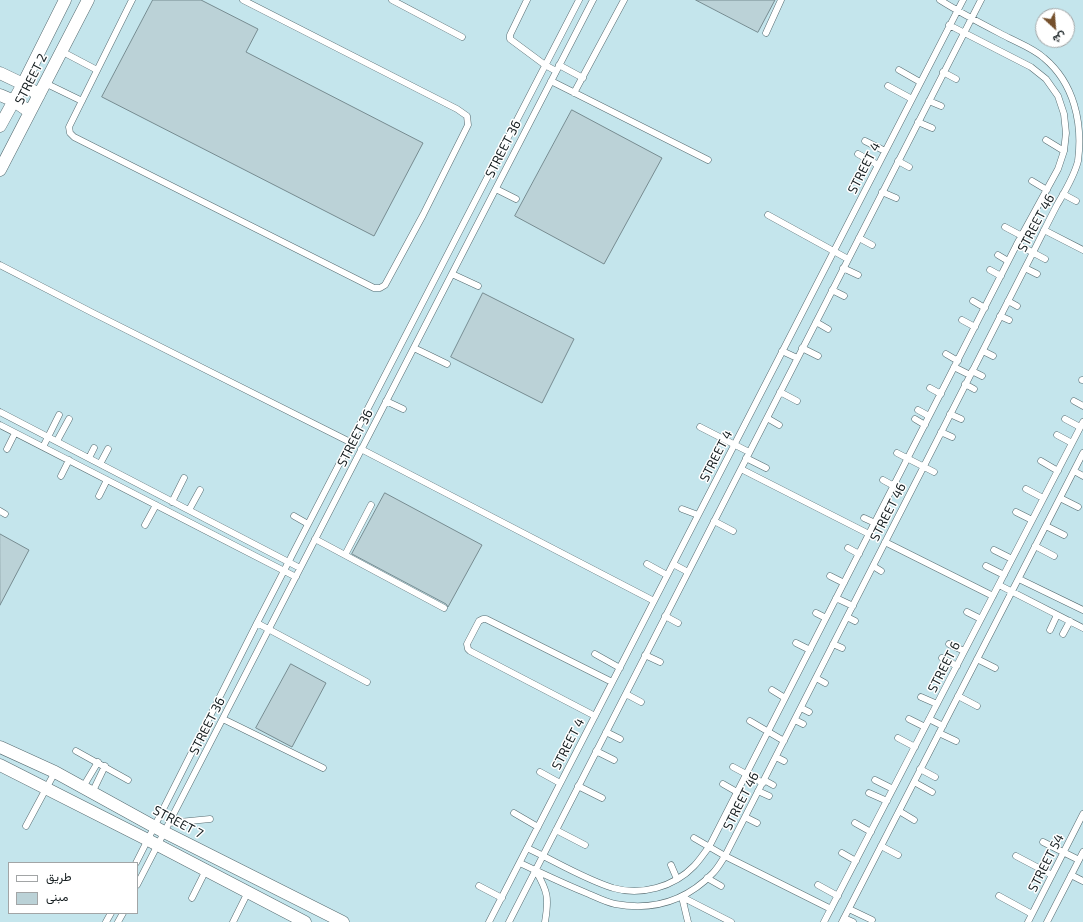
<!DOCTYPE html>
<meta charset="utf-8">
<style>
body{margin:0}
#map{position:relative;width:1083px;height:922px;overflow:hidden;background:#d7eff4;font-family:"Exo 2",Vazirmatn,sans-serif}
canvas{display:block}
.legend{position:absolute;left:8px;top:862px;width:130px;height:52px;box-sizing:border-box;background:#fff;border:1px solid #a2a5a6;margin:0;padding:5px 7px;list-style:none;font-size:12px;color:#161e20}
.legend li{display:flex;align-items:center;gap:8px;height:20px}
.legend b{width:20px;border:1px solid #a2a5a6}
.north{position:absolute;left:1035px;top:8px;width:40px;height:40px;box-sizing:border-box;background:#fff;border:1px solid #a2a5a6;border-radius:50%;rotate:154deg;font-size:11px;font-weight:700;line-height:16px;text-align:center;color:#161e20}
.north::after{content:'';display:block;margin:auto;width:14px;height:18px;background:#75502c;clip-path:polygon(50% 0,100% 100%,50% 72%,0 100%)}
</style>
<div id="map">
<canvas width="1083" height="922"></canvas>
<ul class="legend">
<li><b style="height:5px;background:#fff"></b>طريق</li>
<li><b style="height:11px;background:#bbd2d7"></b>مبنى</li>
</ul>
<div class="north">ش</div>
</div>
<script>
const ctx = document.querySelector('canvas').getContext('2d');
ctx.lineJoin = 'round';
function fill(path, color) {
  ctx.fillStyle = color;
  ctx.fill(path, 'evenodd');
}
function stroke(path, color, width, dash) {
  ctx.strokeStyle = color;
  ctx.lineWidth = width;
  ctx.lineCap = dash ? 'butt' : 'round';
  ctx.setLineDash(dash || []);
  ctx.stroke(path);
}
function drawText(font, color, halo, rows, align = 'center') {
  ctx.font = font + ' "Exo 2",sans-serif';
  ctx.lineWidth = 3;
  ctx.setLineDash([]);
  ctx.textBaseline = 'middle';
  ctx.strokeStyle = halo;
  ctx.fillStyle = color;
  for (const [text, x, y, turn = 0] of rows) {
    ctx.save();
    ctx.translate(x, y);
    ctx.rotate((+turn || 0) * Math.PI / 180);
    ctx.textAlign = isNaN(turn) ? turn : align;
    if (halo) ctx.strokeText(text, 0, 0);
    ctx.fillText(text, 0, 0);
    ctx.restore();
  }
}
fill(new Path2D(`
 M0,0H1083V922H0ZM1043,16H1067V40H1043ZM9,863H137V913H9Z`), '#c4e5ec');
const building = new Path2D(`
 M153,0H201L258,29L246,52L423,143L374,236L102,97Z
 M696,0H775L758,32Z
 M572,110L662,158L604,264L515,216Z
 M483,293L574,339L542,403L451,357Z
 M385,493L482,545L448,607L446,604L352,554Z
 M0,534L29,550L0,605Z
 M291,664L326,683L292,747L256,728Z`);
fill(building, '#bbd2d7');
stroke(building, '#778c91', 1);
const service = new Path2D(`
 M132,0L69,127L70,133L74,137L374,288H380L385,285L423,215L468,125L467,116L457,109L243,0
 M392,0L462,37
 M527,0L510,35V39L545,65L556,71
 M766,33L781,0
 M61,51L97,70
 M559,65L583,78
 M899,70L920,82
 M943,72L956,79
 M551,81L708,160
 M45,83L82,101
 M888,86L912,99
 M574,93L624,0
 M929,101L941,106
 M918,122L932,128
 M1046,140L1064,151
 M865,141L885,151
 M858,154L878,165
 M898,161L909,167
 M1032,181L1047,190
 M496,189L516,199
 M882,192L896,198
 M1063,194L1076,201
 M768,215L848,259
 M1005,227L1022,236
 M1044,230L1083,250
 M859,238L872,245
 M1017,244L1045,259
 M998,255L1008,261
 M0,265L93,313L350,442
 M843,268L858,275
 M1025,268L1037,274
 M990,270L1001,276
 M452,274L478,286
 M832,290L844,296
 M973,301L985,308
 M1008,301L1017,306
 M1000,316L1009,320
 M962,320L975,327
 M816,322L828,329
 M414,348L447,364
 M802,348L818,356
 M782,351L797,358
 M983,351L993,356
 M946,354L958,361
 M954,367L970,375
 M972,371L982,376
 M1082,380H1083
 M965,384L974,389
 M930,388L941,394
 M780,392L797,401
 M386,401L403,409
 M1074,401L1083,406
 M918,410L929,416
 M0,412L300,568
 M950,414L961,419
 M767,418L779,425
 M915,419L925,425
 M1065,419L1080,427
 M0,425L296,577
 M700,427L749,452
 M941,432L952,437
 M1057,435L1072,443
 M57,441L69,419
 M43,447L59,415
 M7,449L15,433
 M361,449L654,601
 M897,453L934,472
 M89,458L94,448
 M746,458L766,468
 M1041,461L1058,471
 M100,464L108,449
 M741,469L869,534
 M1074,471L1083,476
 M61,476L69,460
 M883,480L894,486
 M1026,489L1043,498
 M99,496L107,480
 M1060,498L1078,507
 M172,502L184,478
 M682,509L698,515
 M189,510L200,490
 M0,511L5,514
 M1016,512L1032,520
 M294,516L308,524
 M864,518L875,523
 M714,521L733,531
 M145,525L156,505
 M1046,526L1064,535
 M315,539L444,608
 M885,542L993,596
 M1035,546L1054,556
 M848,548L859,554
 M994,550L1012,559
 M345,555L371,505
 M647,564L667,575
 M673,564L688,572
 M873,566L881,571
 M986,566L1004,575
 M830,576L844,583
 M1019,579L1083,610
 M999,585L1083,628
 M836,598L853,606
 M967,612L981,619
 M816,613L826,618
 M665,616L678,623
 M847,617L855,621
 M257,623L367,682
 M1050,630L1057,615
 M1063,634L1070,621
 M796,643L810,650
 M833,644L842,648
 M949,644L964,651
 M595,654L620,668
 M645,655L660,662
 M942,658L957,666
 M977,659L995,668
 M816,678L825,683
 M772,690L785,698
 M626,694L641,702
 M958,696L977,706
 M921,697L937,704
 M801,708L809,712
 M595,716L470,651L468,649L467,644L479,621L483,619H486L612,682
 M223,719L323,768
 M909,719L925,727
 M929,719L943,726
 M795,720L803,724
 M750,721L784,741
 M606,732L620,739
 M939,733L956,741
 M898,738L915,747
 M76,751L128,780
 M596,751L614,760
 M776,757L784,761
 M733,767L763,783
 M920,769L935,777
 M540,772L560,783
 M764,780L773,785
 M875,780L893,789
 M914,782L932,792
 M723,784L737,792
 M578,786L602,798
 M83,787L98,762
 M758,791L769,796
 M92,793L105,766
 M869,793L887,801
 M899,811L914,820
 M514,813L538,827
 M745,817L757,823
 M169,823L210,819
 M855,823L871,832
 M26,826L55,772
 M556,830L585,845
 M694,838L725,856L831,909
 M1043,842L1079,860
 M881,846L898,855
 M527,848C555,861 584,879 613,888C641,896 674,887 694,866C700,860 704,853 709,847L1017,244L1058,169L1064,151L1066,133L1064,114L1058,96L1046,79L1031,67L949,25
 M842,853L856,861
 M1016,856L1052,875
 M136,863L257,623L579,0
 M520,863C541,873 562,883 584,892C594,896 605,902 615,904C653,911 686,901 713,873C718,868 721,862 725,856L1025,268C1036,247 1046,226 1057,205C1065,191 1074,177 1078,161C1083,123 1074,83 1044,58C1034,49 1021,44 1009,38C986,26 962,14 940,0
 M671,865L677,879
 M536,871C548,892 549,898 545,922
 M1071,875L1083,881
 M707,878L721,886
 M137,885L593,0
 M818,885L838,896
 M479,886L502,898
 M999,896L1032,914
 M682,897L731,922
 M682,897L688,922
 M192,898L206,870
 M849,909L872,920
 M844,918L853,922
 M106,922L111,913
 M118,922L123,913
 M233,922L248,892
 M489,922L963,0
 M509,922L981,0
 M824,922L1083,422
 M842,922L1083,453
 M1028,922L1083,814
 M1047,922L1083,852`);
const minor = new Path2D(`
 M0,73L23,84L39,95
 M0,95L14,101L30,112
 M0,126L23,84L65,0
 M0,170L88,0
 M0,747L55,772L164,832L343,922
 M0,765L148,840L305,922`);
stroke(service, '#566b70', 7);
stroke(minor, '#566b70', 13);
stroke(service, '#fff', 6);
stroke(minor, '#fff', 12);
drawText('13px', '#161e20', '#fff', [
 ["STREET 2",31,79,-63],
 ["STREET 36",503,149,-63],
 ["STREET 4",864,168,-63],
 ["STREET 46",1036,223,-62],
 ["STREET 36",355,438,-63],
 ["STREET 4",716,456,-63],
 ["STREET 46",888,512,-63],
 ["STREET 6",944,667,-63],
 ["STREET 36",207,726,-63],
 ["STREET 4",568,744,-63],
 ["STREET 46",741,801,-63],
 ["STREET 7",178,822,28],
 ["STREET 54",1046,863,-63]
]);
</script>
